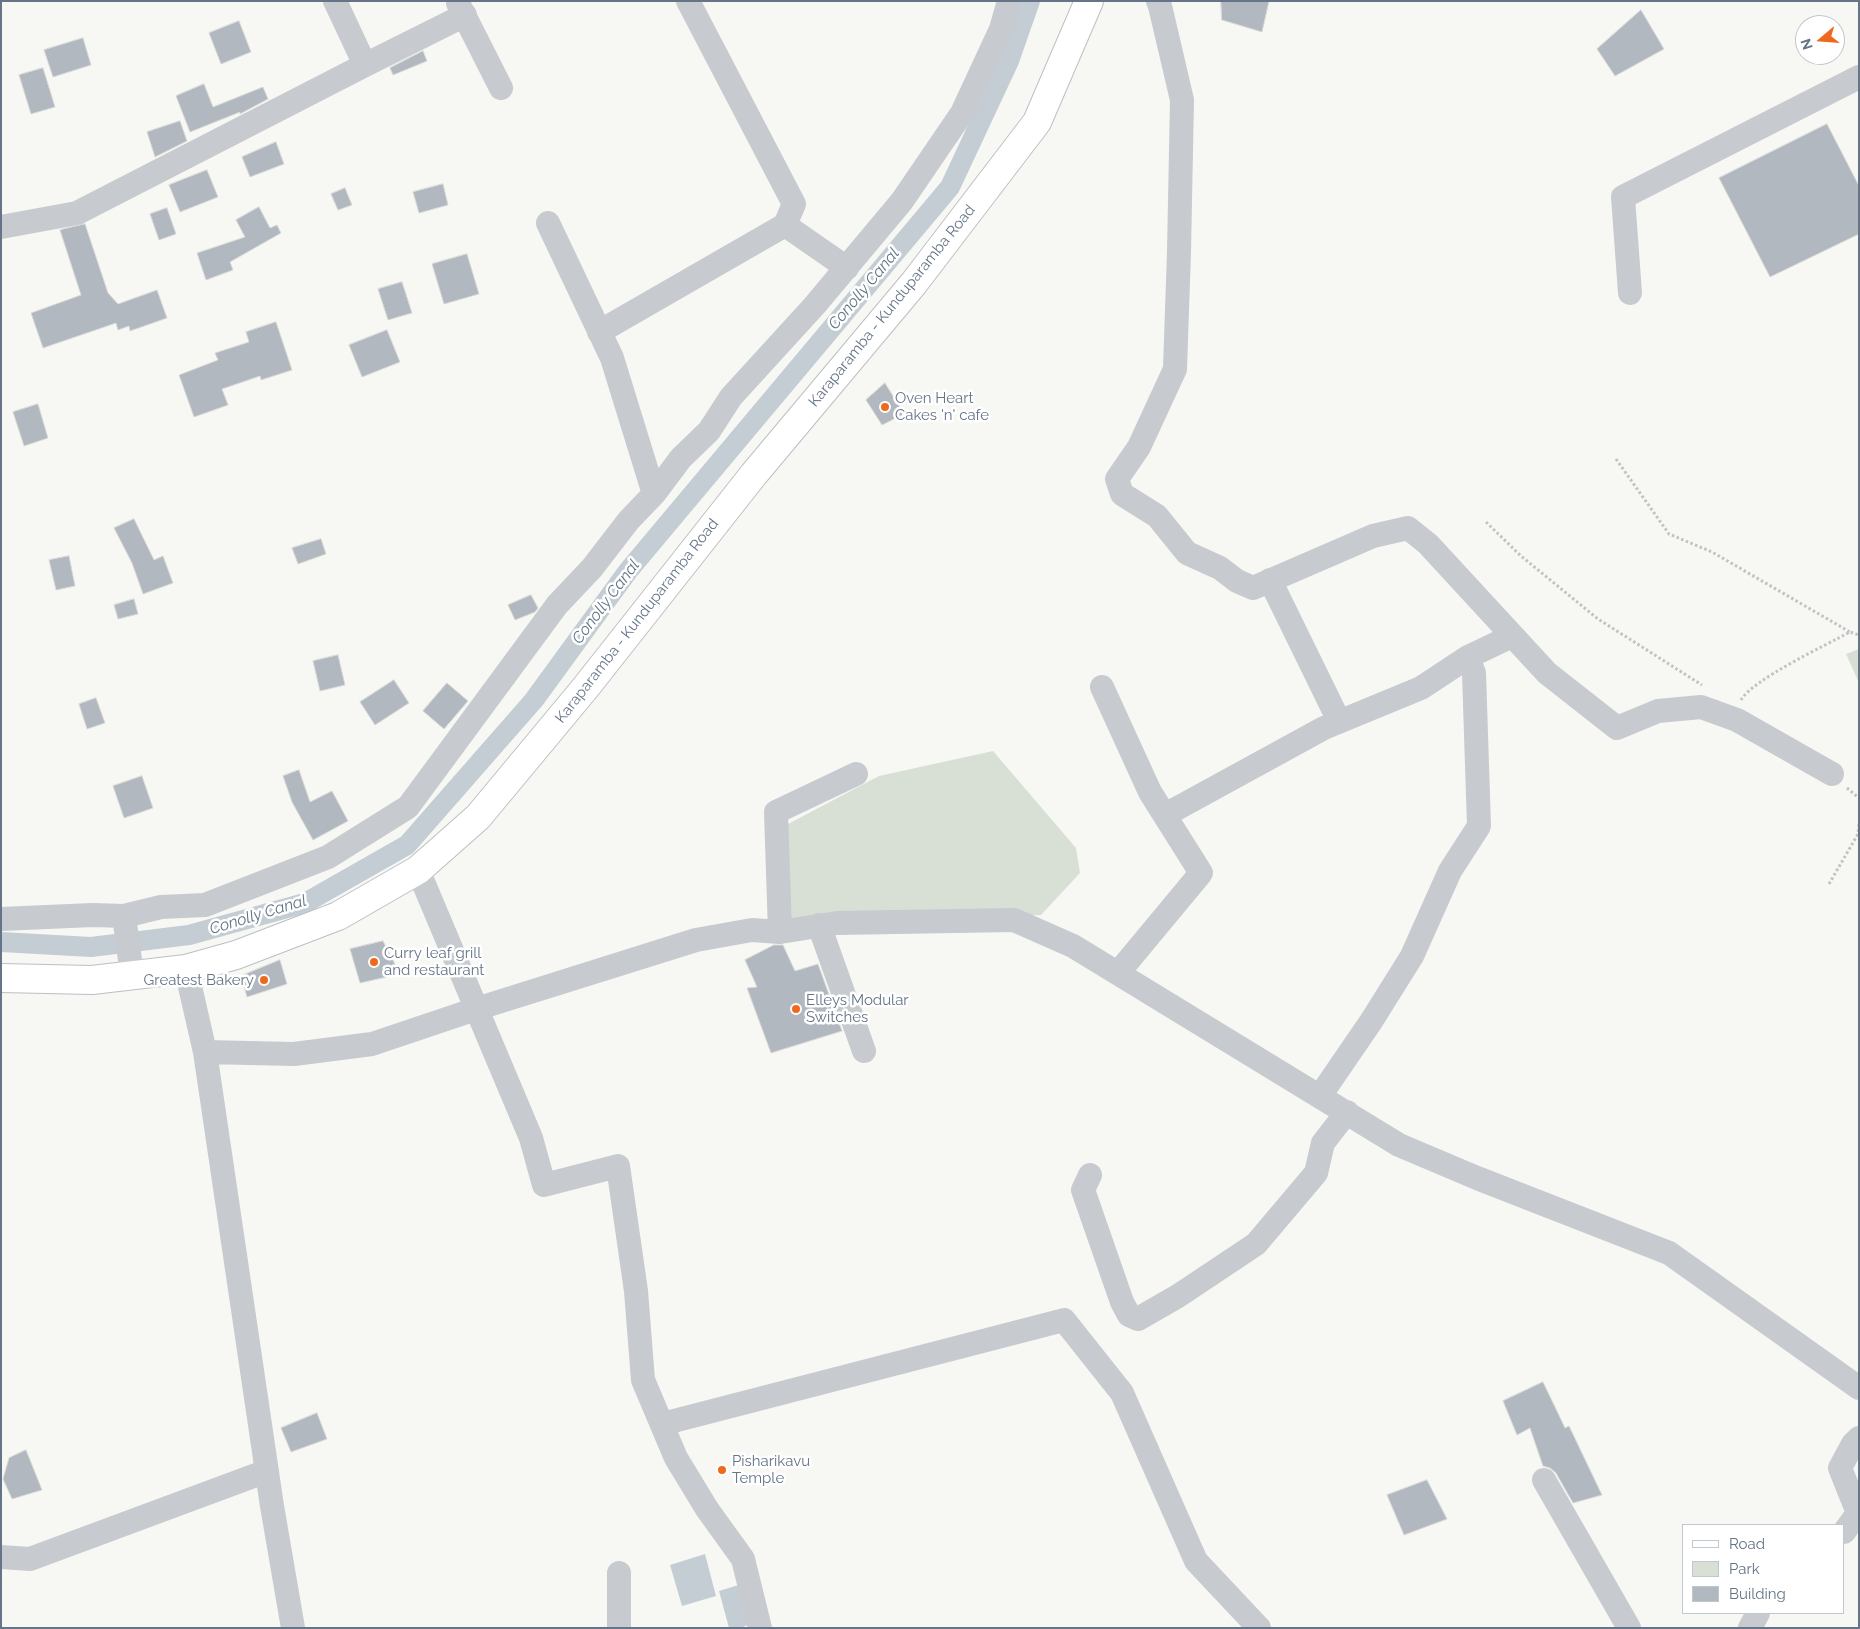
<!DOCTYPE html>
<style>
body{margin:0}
#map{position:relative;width:1860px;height:1629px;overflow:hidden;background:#f7f8f4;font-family:Raleway,sans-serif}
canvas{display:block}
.frame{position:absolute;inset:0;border:2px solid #657487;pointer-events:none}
.legend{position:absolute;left:1682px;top:1524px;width:162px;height:90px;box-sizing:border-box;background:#fff;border:1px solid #c1c7cf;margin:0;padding:6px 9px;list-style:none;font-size:15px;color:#657487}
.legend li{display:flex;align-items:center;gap:10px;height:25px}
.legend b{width:25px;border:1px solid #c1c7cf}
.north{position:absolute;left:1795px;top:15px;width:50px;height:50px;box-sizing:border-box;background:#fff;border:1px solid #c1c7cf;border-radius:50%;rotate:252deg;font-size:14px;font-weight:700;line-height:20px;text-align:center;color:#657487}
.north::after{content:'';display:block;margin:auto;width:18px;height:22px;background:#ee691e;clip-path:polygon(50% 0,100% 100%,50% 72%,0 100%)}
</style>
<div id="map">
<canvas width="1860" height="1629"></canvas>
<div class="frame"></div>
<ul class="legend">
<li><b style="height:6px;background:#fff"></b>Road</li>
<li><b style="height:14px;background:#d8e0d5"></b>Park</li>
<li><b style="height:14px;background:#b2b8bf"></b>Building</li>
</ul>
<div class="north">N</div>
</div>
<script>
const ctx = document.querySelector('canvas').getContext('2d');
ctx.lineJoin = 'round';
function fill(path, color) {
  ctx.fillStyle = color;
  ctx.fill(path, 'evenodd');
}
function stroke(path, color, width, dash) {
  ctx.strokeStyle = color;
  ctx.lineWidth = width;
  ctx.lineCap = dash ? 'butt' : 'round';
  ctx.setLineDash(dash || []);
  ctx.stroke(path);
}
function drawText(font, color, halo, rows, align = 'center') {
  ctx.font = font + ' Raleway,sans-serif';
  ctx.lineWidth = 5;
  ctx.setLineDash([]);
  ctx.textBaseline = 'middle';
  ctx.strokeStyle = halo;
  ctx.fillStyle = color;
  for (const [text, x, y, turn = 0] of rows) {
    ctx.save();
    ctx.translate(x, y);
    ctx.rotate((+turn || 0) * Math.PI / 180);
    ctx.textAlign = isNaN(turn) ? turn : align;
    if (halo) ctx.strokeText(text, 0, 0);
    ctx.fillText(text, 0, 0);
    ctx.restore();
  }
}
fill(new Path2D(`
 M1859,649V683L1846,654Z
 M993,751L1076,848L1080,873L1041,915L789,921L788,824L879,776Z`), '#d8e0d5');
fill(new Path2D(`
 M705,1554L716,1596L682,1606L670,1565Z
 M745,1583L756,1622L740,1628H729L719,1591Z`), '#c5cdd4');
stroke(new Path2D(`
 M1,942L91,947L189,935L305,903L407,845L534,700L628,571L950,187L1009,61L1030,1`), '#c5cdd4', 20);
const building = new Path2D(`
 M1221,1H1269L1262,32L1222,20Z
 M1641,10L1664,49L1615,76L1597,49Z
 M239,21L251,52L221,64L209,33Z
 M83,38L91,65L53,77L44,50Z
 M423,51L427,61L393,75L390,68Z
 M43,68L55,107L31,114L19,75Z
 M204,84L213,107L263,87L268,99L240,114V112L190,132L176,96Z
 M180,121L187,141L155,157L147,132Z
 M1827,124L1859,186V234L1770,277L1719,178Z
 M276,142L284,164L250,177L242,157Z
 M207,170L218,197L180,212L169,185Z
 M443,184L448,205L419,213L413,192Z
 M345,188L352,205L338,210L331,194Z
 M259,207L270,228L277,225L281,233L230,262L233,270L206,280L197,253L245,237L236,220Z
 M167,208L176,234L159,240L150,214Z
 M85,224L108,293L118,304L157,290L167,318L130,331L129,326L118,330L116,323L43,348L31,313L81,295L60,230Z
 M467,254L479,294L444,304L432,264Z
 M402,282L412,313L388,320L378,289Z
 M276,322L292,370L261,380L260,376L222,389L228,405L194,417L179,375L218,360L215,353L249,342L246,332Z
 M387,330L400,362L362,377L349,345Z
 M885,383L904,414L882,425L866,400Z
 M38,404L48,438L24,446L13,412Z
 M134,519L154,560L163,556L173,583L143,594L132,563L114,528Z
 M321,539L326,554L298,564L292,548Z
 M69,556L75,586L56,590L49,560Z
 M531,595L538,608L535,612L515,620L508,605Z
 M134,599L138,614L118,619L114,605Z
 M338,655L345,685L320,691L313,661Z
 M394,680L409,703L375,725L360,702Z
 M447,683L468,701L444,729L423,711Z
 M96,698L105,723L87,729L79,704Z
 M299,770L310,802L332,791L348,821L313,840L292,802L283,776Z
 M142,776L153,808L124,818L113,786Z
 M383,941L400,974L360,983L350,949Z
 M774,945H783L795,971L818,964L842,1031L771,1053L747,988L757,987L745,960Z
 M280,960L287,984L247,997L241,976Z
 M1543,1382L1565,1428L1569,1426L1602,1495L1573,1503L1556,1473L1550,1468L1543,1466L1530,1428L1517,1435L1503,1401Z
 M317,1413L327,1439L291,1452L281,1428Z
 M26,1450L42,1490L12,1499L3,1479L9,1458Z
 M1427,1480L1447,1519L1404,1535L1387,1495Z`);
fill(building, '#b2b8bf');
stroke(building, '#d9d9d7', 1);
const secondary = new Path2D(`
 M1,978L92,980L186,969L236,955L338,916L418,870L478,817L586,687L754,474L914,283L1037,122L1089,1`);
stroke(secondary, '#bcbfc4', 30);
stroke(new Path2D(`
 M1616,459L1669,534L1712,552L1850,632
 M1486,522L1521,556L1598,619L1702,685
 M1741,700C1752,680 1826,645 1850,632L1859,635
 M1847,788L1859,798
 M1829,884L1858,834L1859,824`), '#c1c2c5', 3, [2.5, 2.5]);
stroke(new Path2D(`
 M335,1L365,65
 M688,1L794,204L785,225L847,268
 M1158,1L1160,6L1182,100L1179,252L1175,369L1139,447L1117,479L1122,494L1157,516L1187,553L1220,568L1237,581L1253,588L1373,536L1408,528L1428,544L1547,673L1617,728L1658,711L1701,707L1737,720L1832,774
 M458,3L501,88
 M548,223L612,358L654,494
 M1,227L77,213L365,65L465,15
 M1630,293L1623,197L1859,77
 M599,332L785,225
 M1270,580L1339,721
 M1102,687L1150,792L1201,873L1118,973
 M1165,815L1324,728L1421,688L1468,657L1512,636
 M418,870L531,1138L544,1185L618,1166L636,1291L643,1380L676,1458L707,1509L743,1559L760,1628
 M124,916L132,975
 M1,919L93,915L124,916L161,907L205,905L328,857L408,807L557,605L592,568L629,520L654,494L681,458L709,431L731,397L815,305L902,201L962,113L1001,29L1009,1
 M819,925L864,1051
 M780,932L776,812L856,774
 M186,969L205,1052L272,1506L293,1628
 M205,1052L294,1054L372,1044L476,1009L696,940L752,930L780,932L837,923L1014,920L1073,946L1399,1145L1477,1178L1669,1253L1859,1388
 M1320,1096L1372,1020L1412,956L1450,871L1479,826L1474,673L1468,657
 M1090,1175L1083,1190L1122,1302L1129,1315L1138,1319L1178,1296L1256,1244L1316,1173L1323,1143L1347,1112
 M662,1424L1064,1320L1122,1393L1196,1561L1259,1628
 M1544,1480L1629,1628
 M1844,1532L1858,1513L1840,1468L1853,1444L1859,1438
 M1,1557L30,1559L267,1471
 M619,1628V1573
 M1750,1628L1758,1613`), '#c7cace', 24);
stroke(secondary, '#fff', 28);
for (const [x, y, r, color] of [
 [885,407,5,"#ee691e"],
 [374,962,5,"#ee691e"],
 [264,980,5,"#ee691e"],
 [796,1009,5,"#ee691e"],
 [722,1470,5,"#ee691e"]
]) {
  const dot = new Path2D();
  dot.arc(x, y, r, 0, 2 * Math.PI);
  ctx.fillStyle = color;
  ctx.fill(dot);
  stroke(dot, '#fff', 2);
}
drawText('15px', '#657487', '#fff', [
 ["Karaparamba - Kunduparamba Road",892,306,-51],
 ["Karaparamba - Kunduparamba Road",637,621,-52]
]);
drawText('15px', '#657487', '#fff', [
 ["Oven Heart",895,398],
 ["Cakes 'n' cafe",895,415],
 ["Curry leaf grill",384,953],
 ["and restaurant",384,970],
 ["Greatest Bakery",254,980,"right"],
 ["Elleys Modular",806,1000],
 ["Switches",806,1017],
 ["Pisharikavu",732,1461],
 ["Temple",732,1478]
], 'left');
drawText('italic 16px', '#607583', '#fff', [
 ["Conolly Canal",864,289,-50],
 ["Conolly Canal",606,602,-53],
 ["Conolly Canal",258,915,-17]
]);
</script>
